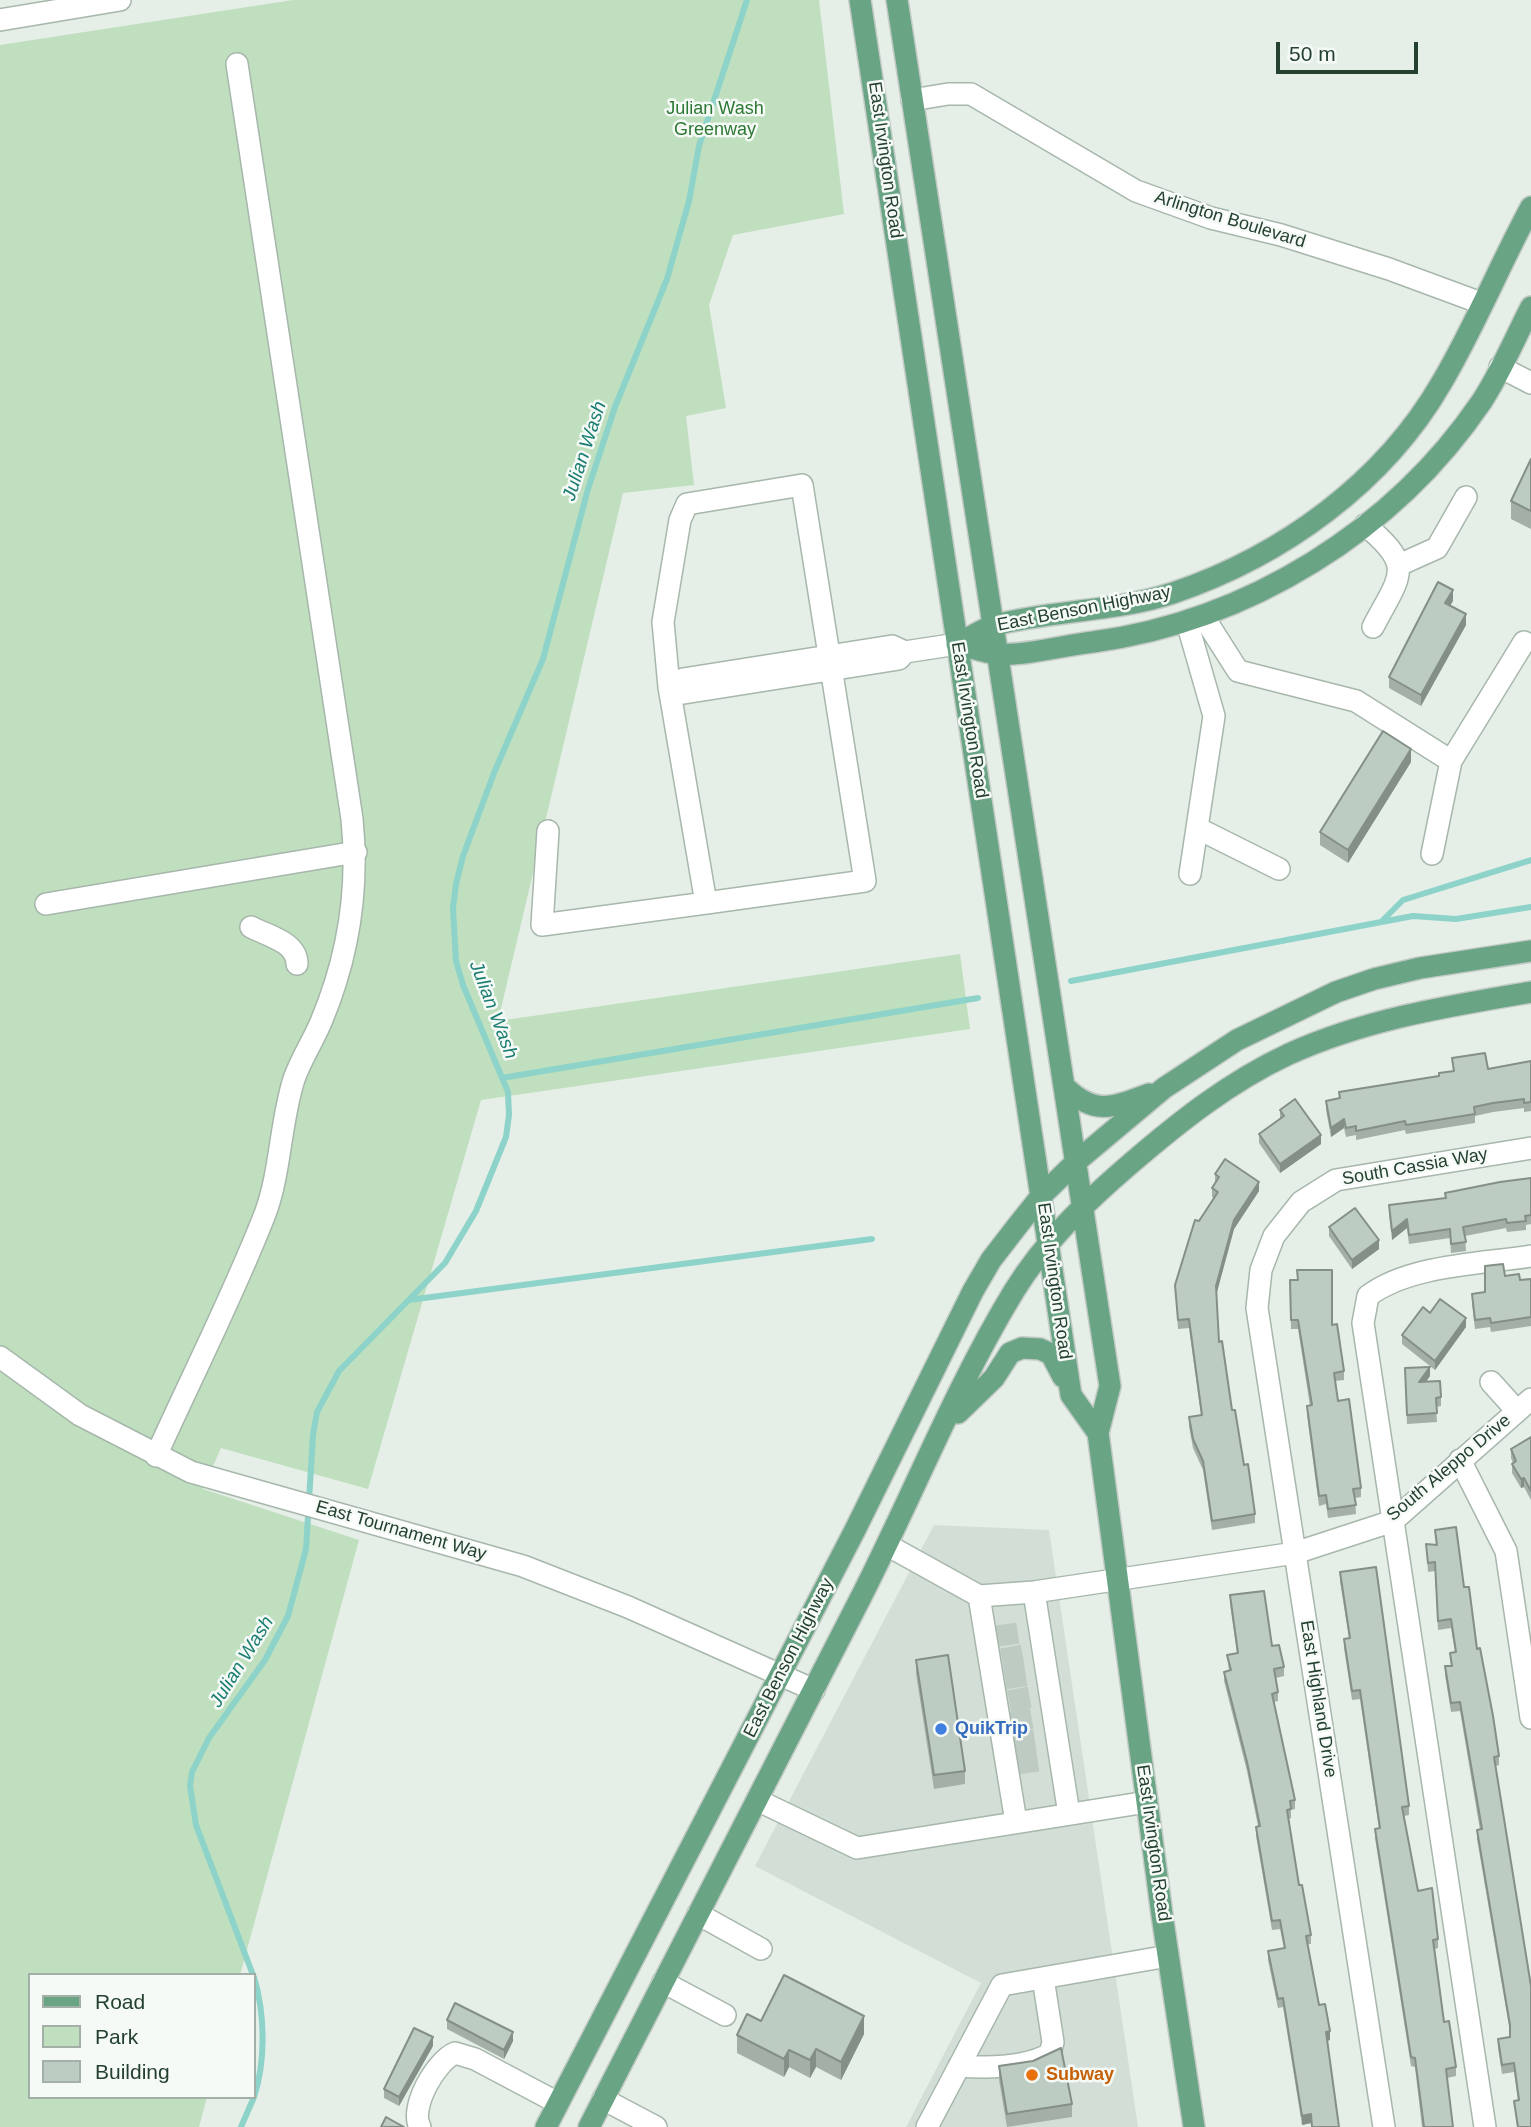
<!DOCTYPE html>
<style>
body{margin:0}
#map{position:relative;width:1531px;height:2127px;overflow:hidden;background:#e5eee7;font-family:Arial,sans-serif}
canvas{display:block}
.legend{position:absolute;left:28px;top:1973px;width:228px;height:126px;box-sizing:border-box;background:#f6faf7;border:2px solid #a2b0a7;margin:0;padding:9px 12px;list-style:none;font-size:21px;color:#244130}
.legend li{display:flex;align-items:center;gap:14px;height:35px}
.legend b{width:35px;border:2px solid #a2b0a7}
.scale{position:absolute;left:1276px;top:42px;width:142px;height:32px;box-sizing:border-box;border:4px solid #244130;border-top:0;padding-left:9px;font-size:21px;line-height:24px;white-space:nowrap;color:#244130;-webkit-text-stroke:5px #f6faf7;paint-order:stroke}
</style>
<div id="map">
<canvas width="1531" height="2127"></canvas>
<ul class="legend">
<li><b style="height:9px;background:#69a484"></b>Road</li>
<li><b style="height:19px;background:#bfdfbe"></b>Park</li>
<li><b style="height:19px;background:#bdccc2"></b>Building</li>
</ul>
<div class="scale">50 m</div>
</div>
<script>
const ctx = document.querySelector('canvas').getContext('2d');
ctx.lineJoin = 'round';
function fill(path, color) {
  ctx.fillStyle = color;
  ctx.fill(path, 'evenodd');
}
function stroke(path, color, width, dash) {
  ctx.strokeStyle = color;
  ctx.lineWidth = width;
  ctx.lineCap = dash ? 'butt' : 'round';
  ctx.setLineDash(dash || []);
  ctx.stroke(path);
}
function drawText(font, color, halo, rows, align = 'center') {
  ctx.font = font + ' Arial,sans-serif';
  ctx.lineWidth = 5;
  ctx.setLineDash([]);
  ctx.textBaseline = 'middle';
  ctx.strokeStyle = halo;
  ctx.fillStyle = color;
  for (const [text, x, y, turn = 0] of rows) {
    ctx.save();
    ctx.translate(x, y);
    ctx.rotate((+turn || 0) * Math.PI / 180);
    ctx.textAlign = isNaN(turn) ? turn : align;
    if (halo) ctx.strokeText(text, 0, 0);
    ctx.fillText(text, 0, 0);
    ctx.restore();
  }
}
fill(new Path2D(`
 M934,1525L1049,1530L1138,2127H906L981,1983L755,1866Z`), '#d3ded6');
fill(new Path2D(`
 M293,0H819L844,214L733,235L709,305L726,408L686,416L694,485L623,493L498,1021L960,954L970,1029L481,1100L368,1489L221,1448L203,1489L359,1540L240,1975H30V2097H207L199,2127H0V45Z`), '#bfdfbe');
stroke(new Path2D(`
 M1383,920L1403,900L1531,860
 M1071,981L1413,916L1456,919L1531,907
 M502,1078L978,998
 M409,1300L872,1239
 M253,1975L196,1825L190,1786L192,1772L209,1738L265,1660L288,1616L306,1549L313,1435L317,1412L339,1371L445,1263L476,1211L506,1137L509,1115L508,1092L463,985L456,961L453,908L456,884L463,856L494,773L543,659L588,489L615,407L667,279L689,201L699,146L747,0
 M254,1977C265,2014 266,2060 254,2097
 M241,2127L254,2097`), '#8dd3c9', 6);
stroke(new Path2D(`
 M997,1636L1025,1632
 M1002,1659L1028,1654
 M1005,1679L1030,1675
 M1009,1701L1034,1696
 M1011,1722L1038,1717
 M1014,1743L1041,1739
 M1017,1764L1044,1760`), '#becbc2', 21, [21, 10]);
const minor = new Path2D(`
 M0,20L120,0
 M912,100L948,94H971L1136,191L1211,218L1281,235L1389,269L1481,303
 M1500,367L1531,383
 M802,485L865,881L706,903L669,687L663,622L680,520L687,504Z
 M1365,525C1416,567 1400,575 1373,627
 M1399,565L1437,548L1466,497
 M1203,616L1238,671L1356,701L1451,761L1524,642
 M1187,622L1214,716L1190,874
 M905,652L899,659L684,693L669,687L683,679L892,646L905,652L957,644
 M1197,828L1279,869
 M548,831L542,925L706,903
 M1432,854L1451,761
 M46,904L356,852
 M251,927C268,936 297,942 297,964
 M0,1357L80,1415L191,1472L523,1566L628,1607L814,1690
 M1491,1382L1517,1411
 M156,1456C192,1376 233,1296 265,1214C281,1171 280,1123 294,1079C301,1059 313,1041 321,1022C348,958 359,888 352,819L237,64
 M1460,1460L1506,1551L1531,1718
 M887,1545L979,1596L1034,1592L1295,1553L1393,1521L1531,1399
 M1034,1592L1069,1814
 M979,1596L1016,1822
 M757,1800L857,1848L1147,1802
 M698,1914L761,1949
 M663,1982L725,2015
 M959,2066C987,2068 1025,2068 1050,2054L1053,2042L1043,1978
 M603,2099L656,2127
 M420,2127C409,2108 436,2061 455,2053L475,2059L558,2103
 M927,2127L1002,1985L1168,1956
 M1384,2127L1257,1308L1261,1270L1274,1236L1301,1202L1336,1180L1531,1148
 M1485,2127L1363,1323L1368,1296C1409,1265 1480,1264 1531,1256`);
const major = new Path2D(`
 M860,0L1071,1395L1098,1433
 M897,0L1110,1386L1098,1433L1162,1915L1194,2127
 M957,644C969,638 983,629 995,625C1053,610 1115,612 1173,593C1282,556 1384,483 1442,382C1475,326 1500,264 1531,207
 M957,644C970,647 985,653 998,654C1026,656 1065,645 1093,642C1248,621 1394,531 1482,401C1501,372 1515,338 1531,307
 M1066,1088C1095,1116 1114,1107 1149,1094
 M958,1413L994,1378L1010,1353L1022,1348L1040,1349L1051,1354L1063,1377
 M546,2127L855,1530L973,1291L991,1260L1018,1225L1042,1195L1077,1161L1164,1088L1237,1040L1336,992L1374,979L1420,968L1531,951
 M589,2127C679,1951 770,1775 860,1599C912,1497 955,1388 1014,1291C1045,1241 1085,1203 1129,1165C1179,1122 1229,1082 1289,1054C1366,1019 1449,1006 1531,992`);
stroke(minor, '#a7b7ac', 24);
stroke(major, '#c2cac5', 24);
stroke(minor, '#fff', 21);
stroke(major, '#69a484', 21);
fill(new Path2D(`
 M1531,459V529L1511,519V501Z
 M1453,601L1450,606L1466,625L1421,706L1389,688V677Z
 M1411,762L1348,863L1320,845V832Z
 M1452,1058L1488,1069L1531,1061V1111L1524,1112V1108L1493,1112L1475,1116V1123L1406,1134L1405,1130L1356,1140V1135L1346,1137L1344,1128L1331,1137L1326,1110V1101L1339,1098V1092L1439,1076L1453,1071Z
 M1280,1110L1321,1144L1280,1173L1259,1143V1134L1280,1119Z
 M1215,1174L1259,1191L1234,1229L1216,1294L1219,1342L1232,1410L1255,1514V1523L1212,1530L1203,1470L1193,1448L1189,1426V1417L1201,1415L1189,1328L1178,1329L1175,1285L1199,1221L1214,1198L1212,1197V1188L1215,1184Z
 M1531,1178V1224L1526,1225V1230L1507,1232L1506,1228L1465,1236L1466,1251L1451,1253L1450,1238L1409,1244L1407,1228L1392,1240L1389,1214V1205L1445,1198V1193Z
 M1329,1227L1379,1249L1352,1269L1329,1236Z
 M1505,1276L1520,1280L1531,1279V1326L1491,1332L1490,1327L1475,1329L1472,1303V1294L1485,1292Z
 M1290,1280L1332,1325L1344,1371V1380L1335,1381L1338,1401L1361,1488V1497L1355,1498L1356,1514L1328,1518L1326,1504L1319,1506L1307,1415V1406H1310L1298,1329H1291Z
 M1430,1313L1466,1327L1435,1370L1402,1344V1335Z
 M1430,1376L1426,1382L1441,1397V1406L1436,1407L1437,1422L1407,1424L1405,1377Z
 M1531,1437V1500L1524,1487L1521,1488L1512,1473V1464L1513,1463L1511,1458V1449Z
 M1435,1530L1464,1587L1499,1756V1765L1496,1766L1531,2127H1517L1514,2101L1518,2100L1514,2072L1502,2074L1498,2048V2039L1510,2037V2032L1477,1839V1830H1480L1460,1711L1451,1712L1445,1675V1666H1451L1450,1653L1455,1652L1451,1628L1438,1630L1435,1571L1428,1572L1426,1544L1436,1545Z
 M1340,1572L1409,1806V1815L1404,1816L1418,1891L1438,1939V1948L1435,1949L1444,2022L1456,2067V2076L1447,2078L1453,2127H1422L1415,2067L1411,2066L1375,1838V1829H1379L1360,1699L1352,1700L1344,1648V1639L1349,1638L1340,1581Z
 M1230,1595L1272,1646L1284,1667V1676L1276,1678L1278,1692V1701L1274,1702L1295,1800V1809L1291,1810V1818L1289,1819L1299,1885L1311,1935V1944H1308L1319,2005L1330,2040L1327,2041L1339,2127H1311V2123L1302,2125L1283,2007L1278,2008L1268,1960V1951L1284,1948L1280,1929L1272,1930L1256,1836V1827L1258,1826L1247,1771L1224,1681V1672L1229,1671L1227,1655L1237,1653L1230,1604Z
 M916,1660L965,1771V1784L934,1789L916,1674Z
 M447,2020L513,2041L504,2059L447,2029Z
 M761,2021L864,2034L841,2080L816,2067L810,2078L789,2067L784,2077L737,2053V2035Z
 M433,2046L399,2106L384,2098V2089Z
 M999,2066L1072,2104V2117L1007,2127L999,2080Z`), '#a3afa7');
fill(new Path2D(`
 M1453,590V601L1445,614V603Z
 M1466,614V625L1421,706V695Z
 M1411,749V762L1348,863V850Z
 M1344,1119V1128L1331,1137V1128Z
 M1321,1135V1144L1280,1173V1164Z
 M1259,1182V1191L1234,1229L1216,1296V1286L1234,1220Z
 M1407,1219V1228L1392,1240V1231Z
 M1379,1240V1249L1352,1269V1260Z
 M1466,1318V1327L1435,1370V1361Z
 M1430,1367V1376L1419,1391V1382Z
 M1524,1478V1487L1521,1488V1479Z
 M864,2016V2034L841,2080V2062Z
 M1330,2031V2040L1326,2041V2032Z
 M513,2032V2041L504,2059V2050Z
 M433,2037V2046L399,2106V2097Z
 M816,2049V2067L810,2078V2060Z
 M789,2050V2067L784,2077V2059Z
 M1311,2114V2123L1302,2125V2116Z`), '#848f88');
const building = new Path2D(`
 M1531,459V511L1511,501Z
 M1438,582L1453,590L1445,603L1466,614L1421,695L1389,677Z
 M1383,731L1411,749L1348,850L1320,832Z
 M1485,1053L1488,1069L1531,1061V1102L1524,1103V1099L1493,1103L1474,1107L1475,1114L1406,1125L1405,1121L1356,1131V1126L1346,1128L1344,1119L1331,1128L1326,1101L1340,1098L1339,1092L1439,1076V1073L1454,1071L1452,1058Z
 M1295,1099L1321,1135L1280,1164L1259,1134L1284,1116L1280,1110Z
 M1225,1159L1259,1182L1234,1220L1216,1286L1219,1342L1222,1341L1232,1410H1235L1244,1465L1248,1464L1255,1514L1212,1521L1203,1461L1193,1439L1189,1417L1202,1415L1189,1319L1178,1320L1175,1285L1195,1220L1199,1221L1218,1192L1212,1188L1219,1177L1215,1174Z
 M1531,1178V1215L1525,1216L1526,1221L1507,1223L1506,1219L1463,1227L1466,1242L1451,1244L1450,1229L1409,1235L1407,1219L1392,1231L1389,1205L1446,1198L1445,1193L1500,1182Z
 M1355,1208L1379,1240L1352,1260L1329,1227Z
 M1503,1264L1505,1276L1519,1274L1520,1280L1531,1279V1317L1491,1323L1490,1318L1475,1320L1472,1294L1485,1292V1266Z
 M1297,1270H1332V1325L1337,1324L1344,1371L1334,1373L1338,1401L1349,1399L1361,1488L1353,1489L1356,1505L1328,1509L1326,1495L1319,1496L1307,1406L1312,1405L1298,1320H1291L1290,1280H1298Z
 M1440,1299L1466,1318L1435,1361L1402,1335L1423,1307L1430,1313Z
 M1430,1367L1419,1382L1440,1381L1441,1397L1436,1398L1437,1413L1407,1415L1405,1368Z
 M1531,1437V1491L1524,1478L1521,1479L1512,1464L1516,1461L1511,1449Z
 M1456,1527L1464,1587H1469L1477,1649L1480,1648L1493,1716L1499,1756L1494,1757L1531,1986V2127H1518L1514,2101L1519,2100L1514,2063L1502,2065L1498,2039L1510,2037V2025L1477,1830L1482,1829L1460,1702L1451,1703L1445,1666H1452L1450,1653L1456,1652L1451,1619L1438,1621L1435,1562L1428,1563L1426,1544L1437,1545L1435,1530Z
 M1376,1567L1409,1806L1402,1807L1418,1891L1432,1888L1438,1939L1433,1940L1444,2022L1449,2021L1456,2067L1446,2069L1453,2127H1424L1415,2058L1411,2057L1375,1829L1380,1828L1360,1690L1352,1691L1344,1639L1350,1638L1340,1572Z
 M1264,1591L1272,1646L1279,1645L1284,1667L1274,1669L1278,1692L1272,1694L1295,1800L1290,1801L1291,1809L1287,1810L1299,1885H1302L1311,1935L1306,1936L1319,2005L1325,2004L1330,2031L1326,2032L1339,2127H1312L1311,2114L1302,2116L1283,1998L1278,1999L1268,1951L1285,1948L1280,1920L1272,1921L1256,1827L1260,1826L1247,1762L1224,1672L1231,1670L1227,1655L1238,1653L1230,1595Z
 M948,1655L965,1771L934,1775L916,1660Z
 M784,1975L864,2016L841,2062L816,2049L810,2060L789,2050L784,2059L737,2035L747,2014L761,2021Z
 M455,2003L513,2032L504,2050L447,2020Z
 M414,2028L433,2037L399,2097L384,2089Z
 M1061,2048L1072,2104L1007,2114L999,2066L1033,2061Z
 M386,2117L404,2127H381Z`);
fill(building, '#bdccc2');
stroke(building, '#848f88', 2);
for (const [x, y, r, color] of [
 [941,1729,7,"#3f7fe0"],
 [1032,2075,7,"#e8710a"]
]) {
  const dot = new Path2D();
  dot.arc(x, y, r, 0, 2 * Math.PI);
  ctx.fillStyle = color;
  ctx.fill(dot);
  stroke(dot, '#f6faf7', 2.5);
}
drawText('18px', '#2d7834', '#f6faf7', [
 ["Julian Wash",715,109],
 ["Greenway",715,130]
]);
drawText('18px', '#244130', '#f6faf7', [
 ["East Irvington Road",885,160,82],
 ["Arlington Boulevard",1230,220,17],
 ["East Benson Highway",1084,609,-11],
 ["East Irvington Road",969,720,81],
 ["South Cassia Way",1415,1167,-10],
 ["East Irvington Road",1054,1281,82],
 ["South Aleppo Drive",1449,1468,-40],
 ["East Tournament Way",401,1531,16],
 ["East Benson Highway",789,1658,-63],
 ["East Highland Drive",1318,1699,81],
 ["East Irvington Road",1153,1843,82]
]);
drawText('bold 18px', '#366cbe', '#f6faf7', [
 ["QuikTrip",955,1729]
], 'left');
drawText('bold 18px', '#c56008', '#f6faf7', [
 ["Subway",1046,2075]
], 'left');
drawText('italic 19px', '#1c7e72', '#f6faf7', [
 ["Julian Wash",585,451,-72],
 ["Julian Wash",493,1010,69],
 ["Julian Wash",242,1662,-58]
]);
</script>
